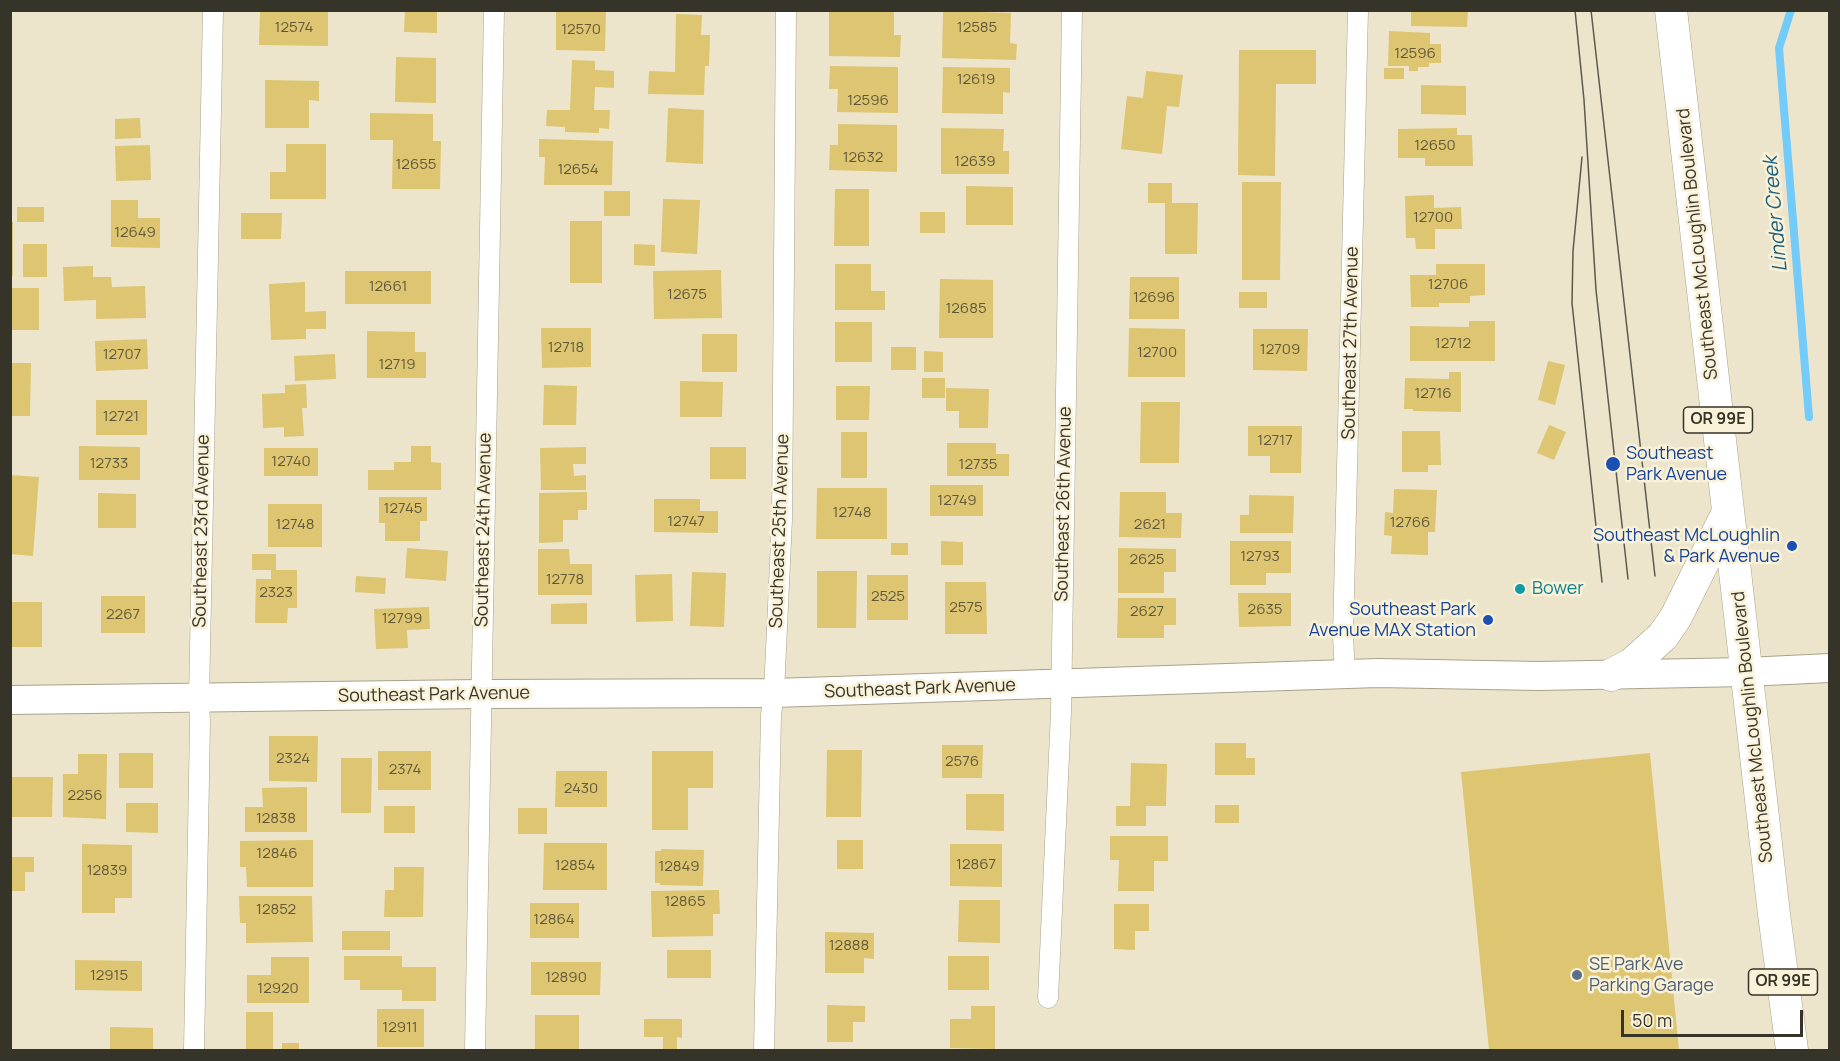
<!DOCTYPE html>
<style>
body{margin:0}
#map{position:relative;width:1840px;height:1061px;overflow:hidden;background:#ece5cb;font-family:Manrope,sans-serif}
canvas{display:block}
.frame{position:absolute;inset:0;border:12px solid #363329;pointer-events:none}
.scale{position:absolute;left:1621px;top:1010px;width:182px;height:27px;box-sizing:border-box;border:3px solid #363329;border-top:0;padding-left:8px;font-size:18px;line-height:21px;white-space:nowrap;color:#363329;-webkit-text-stroke:4px #f9f2d8;paint-order:stroke}
</style>
<div id="map">
<canvas width="1840" height="1061"></canvas>
<div class="frame"></div>
<div class="scale">50 m</div>
</div>
<script>
const ctx = document.querySelector('canvas').getContext('2d');
ctx.lineJoin = 'round';
function stroke(path, color, width, dash) {
  ctx.strokeStyle = color;
  ctx.lineWidth = width;
  ctx.lineCap = dash ? 'butt' : 'round';
  ctx.setLineDash(dash || []);
  ctx.stroke(path);
}
function fill(path, color) {
  ctx.fillStyle = color;
  ctx.fill(path, 'evenodd');
}
function drawText(font, color, halo, rows, align = 'center') {
  ctx.font = font + ' Manrope,sans-serif';
  ctx.lineWidth = 5;
  ctx.setLineDash([]);
  ctx.textBaseline = 'middle';
  ctx.strokeStyle = halo;
  ctx.fillStyle = color;
  for (const [text, x, y, turn = 0] of rows) {
    ctx.save();
    ctx.translate(x, y);
    ctx.rotate((+turn || 0) * Math.PI / 180);
    ctx.textAlign = isNaN(turn) ? turn : align;
    if (halo) ctx.strokeText(text, 0, 0);
    ctx.fillText(text, 0, 0);
    ctx.restore();
  }
}
stroke(new Path2D(`
 M1791,10L1779,48L1809,417`), '#73cbfa', 8);
fill(new Path2D(`
 M260,10H328V46L259,45Z
 M405,10H437V33L404,32Z
 M556,10H606L605,51L556,50Z
 M829,10L894,11V35H901L900,57L829,56Z
 M1411,10H1468L1467,27L1411,26Z
 M943,11L1011,13L1010,43L1017,44L1016,60L942,58Z
 M676,14L702,15L701,35H710L709,66H705L704,95L648,94L649,71L675,72Z
 M1389,31L1430,33V44H1441V63H1429V67H1418V71H1409V66H1388Z
 M1239,50H1316V84H1276L1275,176L1238,175Z
 M396,57L436,58V103L395,102Z
 M572,60L595,61V70L614,71V88L595,87L594,110H610L609,129L599,128V133L565,132V127L546,126L547,110H570Z
 M830,66L898,67V113L837,112L838,89H829Z
 M943,67L1010,68V93L1003,92V114L942,113Z
 M1384,68H1404V79H1384Z
 M1146,71L1183,75L1179,107L1167,106L1162,154L1121,149L1127,96L1143,98Z
 M265,80L319,81V101L309,100V128H265Z
 M1421,85L1466,86V115L1421,114Z
 M668,108L704,110L703,164L666,162Z
 M370,113L433,114V141H441L440,189H392L393,140H370Z
 M140,118L141,138L115,139V119Z
 M838,124L897,125V172L829,170L830,145H838Z
 M941,128L1004,129L1003,151H1009V174H941Z
 M1457,128V135H1472L1473,166H1425V158H1398V129Z
 M539,139L613,141L612,185H544L545,157H539Z
 M286,144H326V199H270V172H286Z
 M150,145L151,180L116,181L115,146Z
 M1242,182H1281L1280,280H1242Z
 M1148,183H1172V203H1198L1197,254H1165V203H1148Z
 M966,186L1013,187V225H966Z
 M835,189H869V246H834Z
 M604,191H630V216H604Z
 M1434,195V208L1461,207L1462,229H1435V249H1416L1415,238H1406L1405,196Z
 M663,199L700,200L697,254L661,252Z
 M111,200H138V218H160V248L111,247Z
 M17,207H44V222H17Z
 M920,212H945V233H920Z
 M241,213H282L281,239H241Z
 M570,221H602V283H570Z
 M10,222H13V276H10Z
 M23,244H47V277H23Z
 M634,244L655,245V266L634,265Z
 M835,264H871V291H885V310H835Z
 M1436,264H1485V295L1470,296V303H1439V307H1411L1410,275H1436Z
 M93,266V277H111L112,287L145,286L146,318L96,319V300L64,301L63,267Z
 M721,270L722,318L654,319L653,271Z
 M345,271H431V304H345Z
 M1130,277H1179V319H1129Z
 M940,279L993,280V338H939Z
 M305,282V312L326,311V329H306V339L271,340L269,284Z
 M10,288H39V330H10Z
 M1239,292H1267V308H1239Z
 M1469,321H1495V361H1410V326L1469,327Z
 M835,322H872V362H835Z
 M541,328H591V367L542,368Z
 M1129,328L1185,329V377H1128Z
 M1253,329H1308L1307,371L1253,370Z
 M367,331L415,332V352H426V378H367Z
 M702,334H737V372H702Z
 M147,339L148,369L96,371L95,341Z
 M891,347H916V370H891Z
 M924,351L943,352V372H924Z
 M335,354L336,379L295,381L294,356Z
 M1548,361L1565,365L1555,405L1538,400Z
 M10,363H31L30,416H10Z
 M1449,372H1461V412L1413,411V409H1404L1405,378L1449,379Z
 M922,378H945V398H922Z
 M680,381L723,382L722,417H680Z
 M306,384L307,408H302L304,436L284,437V427L263,428L262,394L285,393V385Z
 M544,385L577,386L576,425H543Z
 M836,386H870L869,420H836Z
 M946,388L989,389L988,428H959V411H946Z
 M96,400H147V435H96Z
 M1141,402H1180L1179,463H1140Z
 M1549,425L1566,432L1554,460L1537,453Z
 M1248,426H1302L1301,473H1270V456H1248Z
 M1402,431H1440L1441,465H1428V472H1402Z
 M841,432H867V478H841Z
 M947,443H996V454H1009V476H947Z
 M79,446L140,447V480H79Z
 M411,446H431V462L441,463V490H368V470H394V462H411Z
 M586,447V464H573L574,476L586,475V490H541L540,448Z
 M710,447H746V479H710Z
 M264,448H318V476H264Z
 M10,475L39,477L33,556L10,554Z
 M930,485H983V516H930Z
 M817,488H887V539H816Z
 M1394,489L1437,490L1435,532H1428V555L1391,554L1392,536L1384,535L1385,512L1393,513Z
 M587,492V510H578V520H563V542L539,543V493Z
 M1120,492H1166V513H1182L1181,538L1119,537Z
 M98,493L136,494V528H98Z
 M1249,495L1294,496L1293,533H1240V515H1249Z
 M379,497H427V521H420V541H385V523H379Z
 M654,499H700V511H718V533L654,532Z
 M268,504H322V547H268Z
 M941,541L963,542V565H941Z
 M1230,541H1291V573H1266V585H1230Z
 M891,543H908V555H891Z
 M407,548L448,551L446,581L405,578Z
 M1118,548L1176,549V572H1164V593H1118Z
 M538,549H569L570,564H592V595H538Z
 M252,554H276V570H297V608H288L287,623H255L256,579H271V570H252Z
 M817,571H857L856,628H817Z
 M692,572L726,573L724,627L690,626Z
 M672,574L673,621L636,622L635,575Z
 M867,575H908V620H867Z
 M356,576L386,578L385,594L355,592Z
 M945,582H986L987,634H945Z
 M1238,593H1291V626L1239,627Z
 M101,596H145V633H101Z
 M1118,598H1176V625H1164V638H1117Z
 M10,602H42V647H10Z
 M587,603V624H551V604Z
 M429,607L430,629L407,630L408,648L376,649L374,609Z
 M269,736H318L317,782L269,781Z
 M1215,743H1246V758H1255V775H1215Z
 M942,745H983L982,778H942Z
 M827,750H862L861,817H826Z
 M378,751H431V790H378Z
 M652,751H713V788H688V830H652Z
 M119,753H153V788H119Z
 M1650,753L1679,1050H1489L1461,772Z
 M78,754H107L106,819L63,817V774H78Z
 M341,758H372L371,813H341Z
 M1131,763L1167,764L1166,806H1146V826H1116V806H1130Z
 M556,771H607V807H555Z
 M10,777H53L52,817H10Z
 M307,787V832H245V807H263L262,788Z
 M966,794H1004V831L966,830Z
 M126,803H158V833L126,832Z
 M1215,805H1239V823H1215Z
 M384,806H415V833H384Z
 M518,808H547V834H518Z
 M1110,836H1168V861H1154V891H1118L1119,860H1110Z
 M313,840V887H247L246,867H240V841Z
 M837,840H863V869H837Z
 M544,843H607V890H543Z
 M82,844L132,845V898H115V913H82Z
 M950,844H1002V887L950,886Z
 M661,849L704,850L703,886L660,885V883H655V851H661Z
 M10,857H34V872H25V891H10Z
 M394,867H424L423,917H384L385,890H394Z
 M719,890L720,914H713V936L652,937L651,891Z
 M239,896H312L313,942L246,943V923H240Z
 M959,900H1000V943L958,942Z
 M530,903H579V938H530Z
 M1114,904H1149V931H1135V950L1114,949Z
 M342,931H390V950H342Z
 M825,932L874,933V959L864,958V973H825Z
 M667,950H711V978H667Z
 M344,956H402V967H436V1001H402V990H360V980H344Z
 M948,956H989V990H948Z
 M271,957H309V1003H247V975H271Z
 M75,960L142,961V991L75,990Z
 M531,962H601L600,995H531Z
 M827,1005L865,1006V1022H853V1042H827Z
 M971,1006H995V1049L950,1048V1019H971Z
 M377,1009H424V1047H377Z
 M246,1012H273V1050H246Z
 M535,1015H579V1050H535Z
 M644,1019H682V1038L677,1037V1050H663V1037H644Z
 M110,1027L153,1028V1050H110Z
 M282,1043H299V1050H282Z`), '#ddc571');
const street = new Path2D(`
 M1345,674L1343,636L1358,10
 M1048,998L1061,712L1072,10
 M194,1050L200,724L199,698L213,10
 M475,1050L494,10
 M764,1050L771,715L774,693L782,519L786,10`);
const secondary = new Path2D(`
 M10,700L481,694L774,693L1378,673L1539,676L1746,672L1830,668`);
const primary = new Path2D(`
 M1671,10L1774,914L1792,1050
 M1611,675L1632,664L1663,636L1676,617L1728,512`);
stroke(street, '#a9a28a', 21);
stroke(secondary, '#a9a28a', 30);
stroke(primary, '#a9a28a', 33);
stroke(street, '#fff', 20);
stroke(secondary, '#fff', 28);
stroke(primary, '#fff', 32);
stroke(new Path2D(`
 M1575,10L1584,100L1596,290L1628,579
 M1591,10L1655,576
 M1582,157L1573,251L1572,303L1602,582`), '#5d594c', 1.5);
for (const [x, y, r, color] of [
 [1613,464,8,"#1a4fb4"],
 [1792,546,6,"#1a4fb4"],
 [1520,589,6,"#0f9aa8"],
 [1488,620,6,"#1a4fb4"],
 [1577,975,6,"#5c6f8a"]
]) {
  const dot = new Path2D();
  dot.arc(x, y, r, 0, 2 * Math.PI);
  ctx.fillStyle = color;
  ctx.fill(dot);
  stroke(dot, '#f9f2d8', 2);
}
drawText('15px', '#60583b', null, [
 ["12574",294,28],
 ["12585",977,28],
 ["12570",581,30],
 ["12596",1415,54],
 ["12619",976,80],
 ["12596",868,101],
 ["12650",1435,146],
 ["12632",863,158],
 ["12639",975,162],
 ["12655",416,165],
 ["12654",578,170],
 ["12700",1433,218],
 ["12649",135,233],
 ["12706",1448,285],
 ["12661",388,287],
 ["12675",687,295],
 ["12696",1154,298],
 ["12685",966,309],
 ["12712",1453,344],
 ["12718",566,348],
 ["12709",1280,350],
 ["12700",1157,353],
 ["12707",122,355],
 ["12719",397,365],
 ["12716",1433,394],
 ["12721",121,417],
 ["12717",1275,441],
 ["12740",291,462],
 ["12733",109,464],
 ["12735",978,465],
 ["12749",957,501],
 ["12745",403,509],
 ["12748",852,513],
 ["12747",686,522],
 ["12766",1410,523],
 ["12748",295,525],
 ["2621",1150,525],
 ["12793",1260,557],
 ["2625",1147,560],
 ["12778",565,580],
 ["2323",276,593],
 ["2525",888,597],
 ["2575",966,608],
 ["2635",1265,610],
 ["2627",1147,612],
 ["2267",123,615],
 ["12799",402,619],
 ["2324",293,759],
 ["2576",962,762],
 ["2374",405,770],
 ["2430",581,789],
 ["2256",85,796],
 ["12838",276,819],
 ["12846",277,854],
 ["12867",976,865],
 ["12854",575,866],
 ["12849",679,867],
 ["12839",107,871],
 ["12865",685,902],
 ["12852",276,910],
 ["12864",554,920],
 ["12888",849,946],
 ["12915",109,976],
 ["12890",566,978],
 ["12920",278,989],
 ["12911",400,1028]
]);
for (const [x, y, w] of [
 [1718,420,69],
 [1783,982,69]
]) {
  const box = new Path2D();
  box.roundRect(x - w / 2, y - 13, w, 26, 4.5);
  ctx.fillStyle = '#f9f2d8';
  ctx.fill(box);
  stroke(box, '#363329', 1.5);
}
drawText('bold 16px', '#363329', null, [
 ["OR 99E",1718,420],
 ["OR 99E",1783,982]
]);
drawText('18px', '#363329', '#f9f2d8', [
 ["Southeast McLoughlin Boulevard",1698,244,-96],
 ["Southeast 27th Avenue",1351,343,-89],
 ["Southeast 26th Avenue",1064,504,-89],
 ["Southeast 24th Avenue",484,530,-89],
 ["Southeast 23rd Avenue",202,531,-89],
 ["Southeast 25th Avenue",780,531,-88],
 ["Southeast Park Avenue",920,689,-2],
 ["Southeast Park Avenue",434,695,-1],
 ["Southeast McLoughlin Boulevard",1753,727,-96]
]);
drawText('18px', '#164399', '#f9f2d8', [
 ["Southeast",1626,454,"left"],
 ["Park Avenue",1626,475,"left"],
 ["Southeast McLoughlin",1780,536],
 ["& Park Avenue",1780,557],
 ["Southeast Park",1476,610],
 ["Avenue MAX Station",1476,631]
], 'right');
drawText('18px', '#0d838f', '#f9f2d8', [
 ["Bower",1532,589]
], 'left');
drawText('18px', '#4e5e75', '#f9f2d8', [
 ["SE Park Ave",1589,965],
 ["Parking Garage",1589,986]
], 'left');
drawText('italic 20px', '#1a5e7d', '#f9f2d8', [
 ["Linder Creek",1776,214,-95]
]);
</script>
